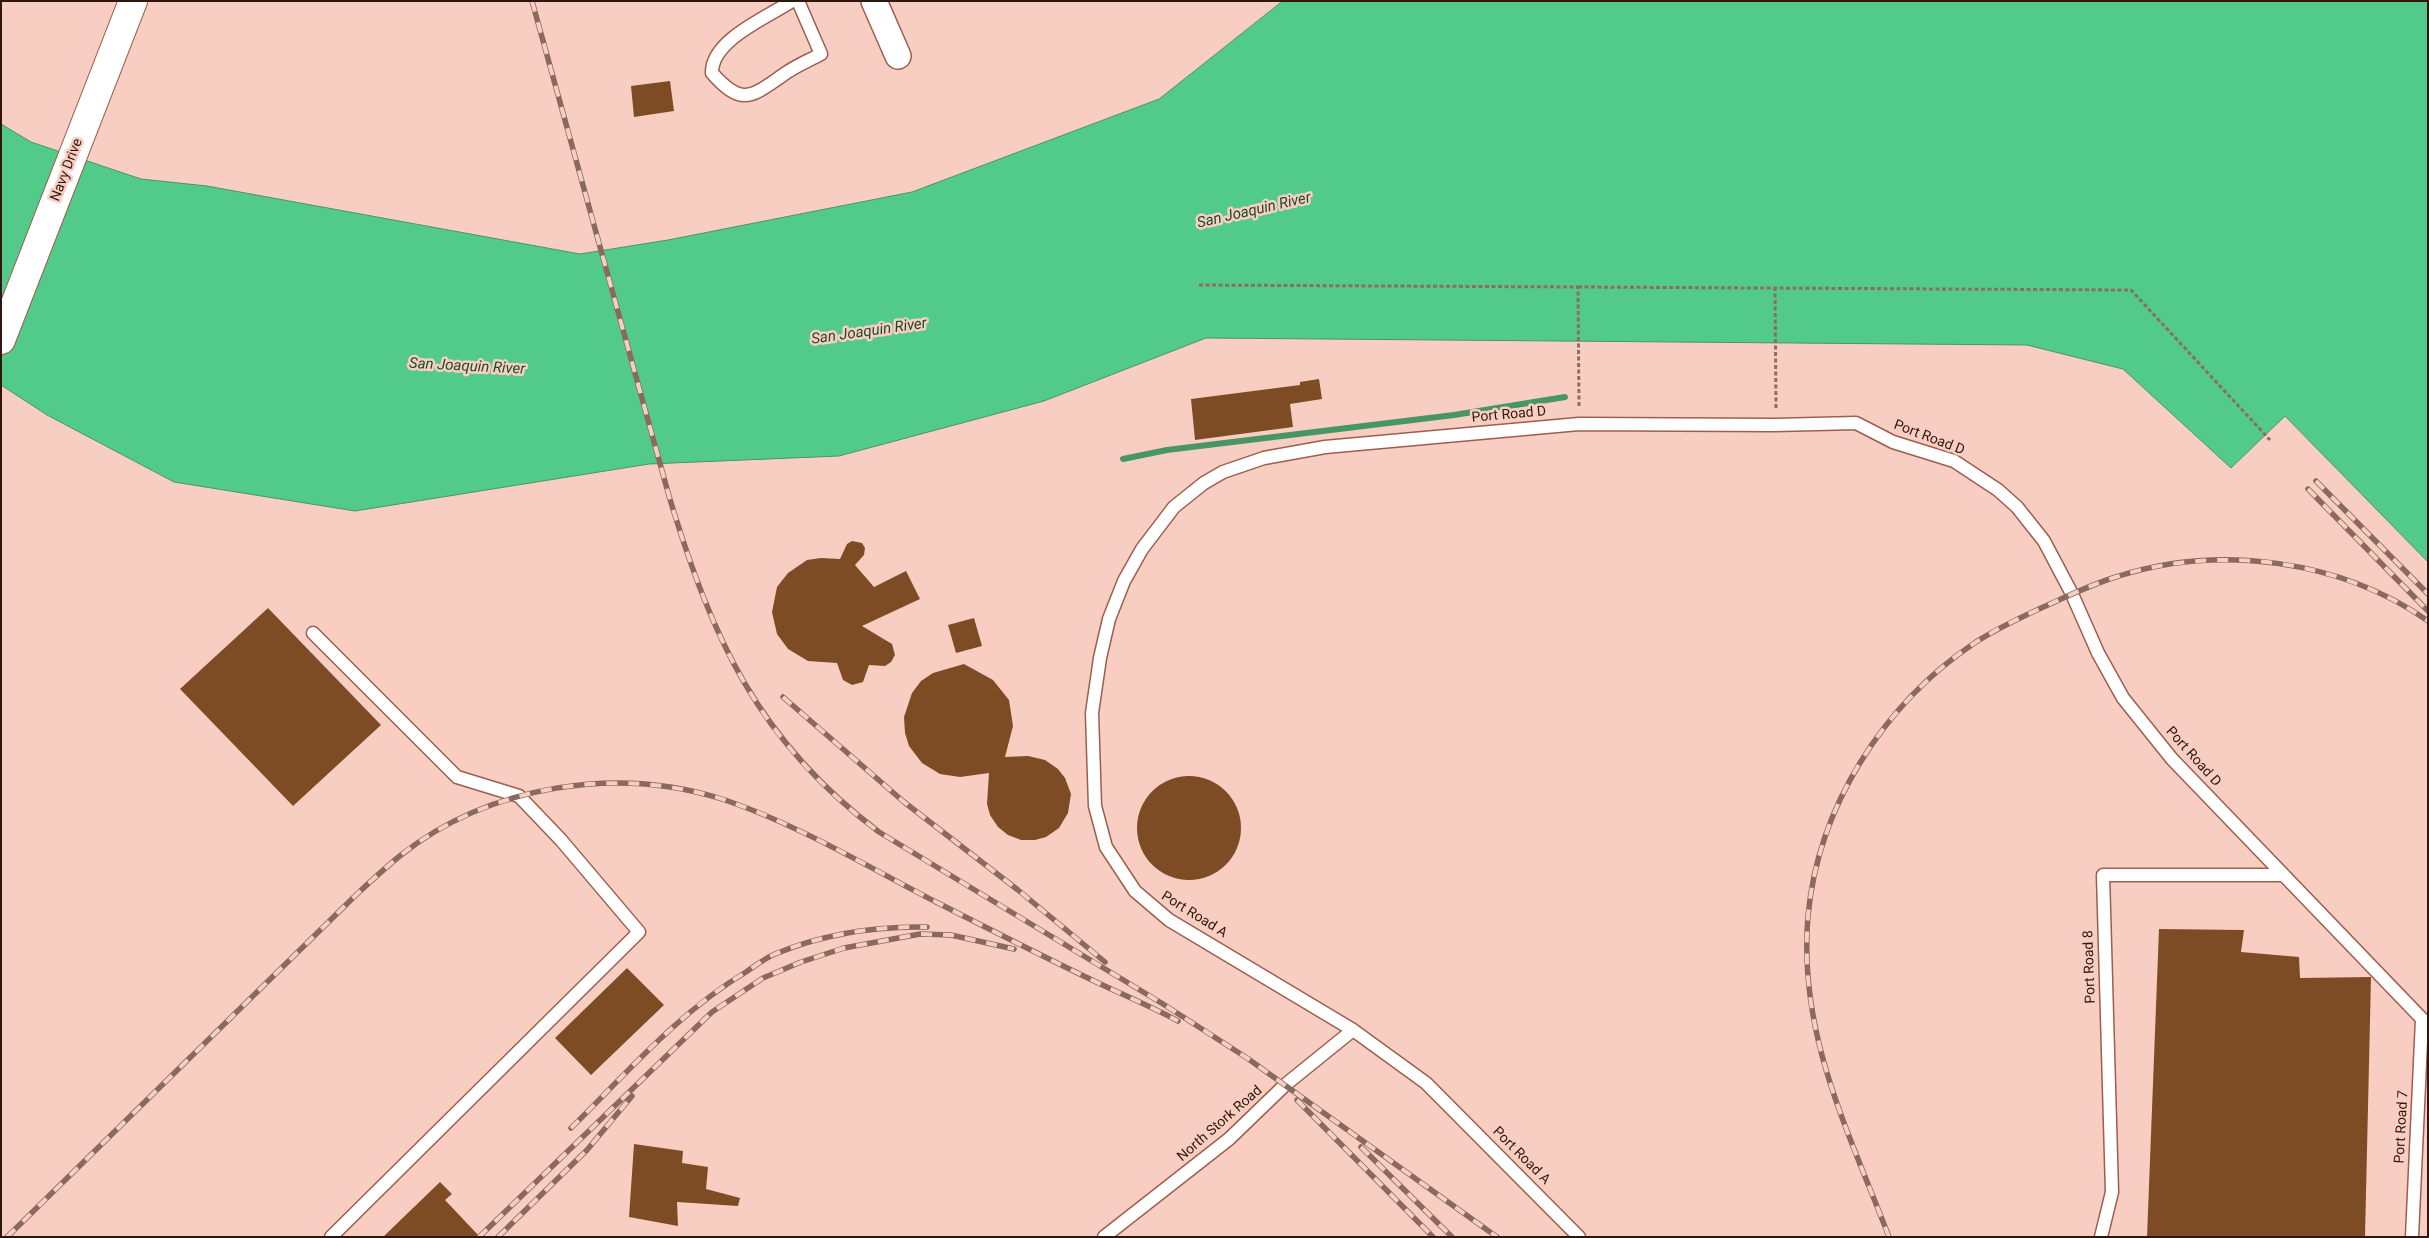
<!DOCTYPE html>
<style>
body{margin:0}
#map{position:relative;width:2429px;height:1238px;overflow:hidden;background:#f9cec2;font-family:Roboto,sans-serif}
canvas{display:block}
.frame{position:absolute;inset:0;border:2px solid #2f170f;pointer-events:none}
</style>
<div id="map">
<canvas width="2429" height="1238"></canvas>
<div class="frame"></div>
</div>
<script>
const ctx = document.querySelector('canvas').getContext('2d');
ctx.lineJoin = 'round';
function fill(path, color) {
  ctx.fillStyle = color;
  ctx.fill(path, 'evenodd');
}
function stroke(path, color, width, dash) {
  ctx.strokeStyle = color;
  ctx.lineWidth = width;
  ctx.lineCap = dash ? 'butt' : 'round';
  ctx.setLineDash(dash || []);
  ctx.stroke(path);
}
function drawText(font, color, halo, rows, align = 'center') {
  ctx.font = font + ' Roboto,sans-serif';
  ctx.lineWidth = 5;
  ctx.setLineDash([]);
  ctx.textBaseline = 'middle';
  ctx.strokeStyle = halo;
  ctx.fillStyle = color;
  for (const [text, x, y, turn = 0] of rows) {
    ctx.save();
    ctx.translate(x, y);
    ctx.rotate((+turn || 0) * Math.PI / 180);
    ctx.textAlign = isNaN(turn) ? turn : align;
    if (halo) ctx.strokeText(text, 0, 0);
    ctx.fillText(text, 0, 0);
    ctx.restore();
  }
}
const water = new Path2D(`
 M1283,1H2428V562L2285,416L2231,468L2123,369L2027,345L1206,338L1044,401L839,456L649,464L355,511L174,482L47,415L1,385V124L31,142L141,179L207,186L580,254L668,240L912,192L1159,99Z`);
fill(water, '#52cb8a');
stroke(water, '#489565', 1);
stroke(new Path2D(`
 M1123,459L1167,450L1454,415L1565,397`), '#489565', 6);
fill(new Path2D(`
 M670,81L674,111L634,117L631,86Z
 M1319,379L1322,399L1290,404L1293,427L1195,440L1191,399L1300,385V382Z
 M852,541L862,543L865,548L864,555L855,565L874,587L906,571L920,599L862,626L892,644L895,655L891,662L885,666L869,665L863,682L852,685L843,680L837,663L808,661L788,649L777,634L772,612L777,587L788,573L807,560L821,558L840,559L847,544Z
 M268,608L381,725L293,806L180,689Z
 M974,618L982,646L956,653L948,625Z
 M964,664L993,680L1009,700L1013,726L1005,757L1028,756L1045,760L1058,769L1065,778L1071,794L1068,813L1059,828L1046,837L1035,840H1021L1008,835L998,827L990,815L987,804L989,773L960,777L940,774L922,763L909,746L905,733L904,717L912,693L921,681L933,673Z
 M1137 828a52 52 0 1 1 104 0a52 52 0 1 1-104 0Z
 M2159,929L2244,930L2241,952L2299,957L2300,978L2371,977L2365,1237H2147Z
 M627,968L664,1005L591,1075L555,1038Z
 M634,1144L683,1151L682,1163L708,1167L706,1189L740,1198L738,1206L677,1202L678,1226L629,1217Z
 M440,1182L452,1194L445,1200L480,1237H383Z`), '#7d4c25');
const service = new Path2D(`
 M792,1C768,17 711,40 712,73C742,107 751,97 783,75C795,66 808,61 821,54L798,1
 M313,633L457,777L519,796L561,840L639,932L331,1237
 M1104,1237L1229,1139L1285,1085L1353,1030
 M1579,1237L1426,1083L1353,1030L1169,920L1135,891L1106,847L1095,806L1092,713L1100,658L1109,619L1124,581L1142,549L1174,507L1204,483L1223,472L1264,458L1325,447L1579,424L1775,425L1856,423L1893,442L1954,461L1998,490L2017,507L2044,541L2072,594L2098,653L2123,698L2172,759L2428,1025
 M2101,1237L2112,1192L2103,875H2283
 M2412,1237L2422,1019`);
const minor = new Path2D(`
 M874,1L898,56`);
const tertiary = new Path2D(`
 M1,340L133,1`);
stroke(service, '#9c5e4d', 15);
stroke(minor, '#9c5e4d', 28);
stroke(tertiary, '#9c5e4d', 30);
stroke(new Path2D(`
 M1199,285L1578,287L1579,408
 M1578,287L2131,290L2270,440
 M1775,287L1776,409`), '#8d6d63', 3, [4, 2.5]);
stroke(service, '#fff', 12);
stroke(minor, '#fff', 25);
stroke(tertiary, '#fff', 28);
const rail = new Path2D(`
 M532,1L669,496C712,638 757,740 879,832L1163,1004L1247,1058L1497,1237
 M2316,481L2428,594
 M2308,489L2428,611
 M783,697L904,802L1018,890L1105,962
 M1297,1100L1433,1237
 M571,1128C626,1074 679,1012 746,972C755,966 765,958 775,954C823,934 876,926 927,927
 M1361,1147L1452,1237
 M7,1237L357,894C371,881 386,867 401,855C490,785 618,765 725,800C799,825 868,867 938,903C989,929 1040,955 1092,980C1121,994 1150,1006 1178,1021
 M479,1237L712,1012L763,978L801,962L844,948L920,934L951,935L1014,949
 M498,1237L587,1150L632,1096
 M1889,1237C1848,1130 1798,1034 1808,916C1818,807 1883,705 1973,644C1997,628 2024,616 2050,604C2072,594 2095,583 2119,576C2220,544 2341,560 2428,621`);
stroke(rail, '#8a695f', 5.5);
stroke(rail, '#f9cec2', 4, [11]);
drawText('14px', '#2f170f', '#f9cec2', [
 ["Navy Drive",67,170,-69],
 ["Port Road D",1509,415,-5],
 ["Port Road D",1929,438,21],
 ["Port Road D",2193,757,48],
 ["Port Road A",1194,915,32],
 ["Port Road 8",2090,967,-92],
 ["North Stork Road",1220,1124,-41],
 ["Port Road 7",2402,1127,-87],
 ["Port Road A",1521,1156,45]
]);
drawText('italic 15px', '#194a30', '#f9cec2', [
 ["San Joaquin River",1254,211,-13],
 ["San Joaquin River",869,332,-8],
 ["San Joaquin River",467,367,3]
]);
</script>
